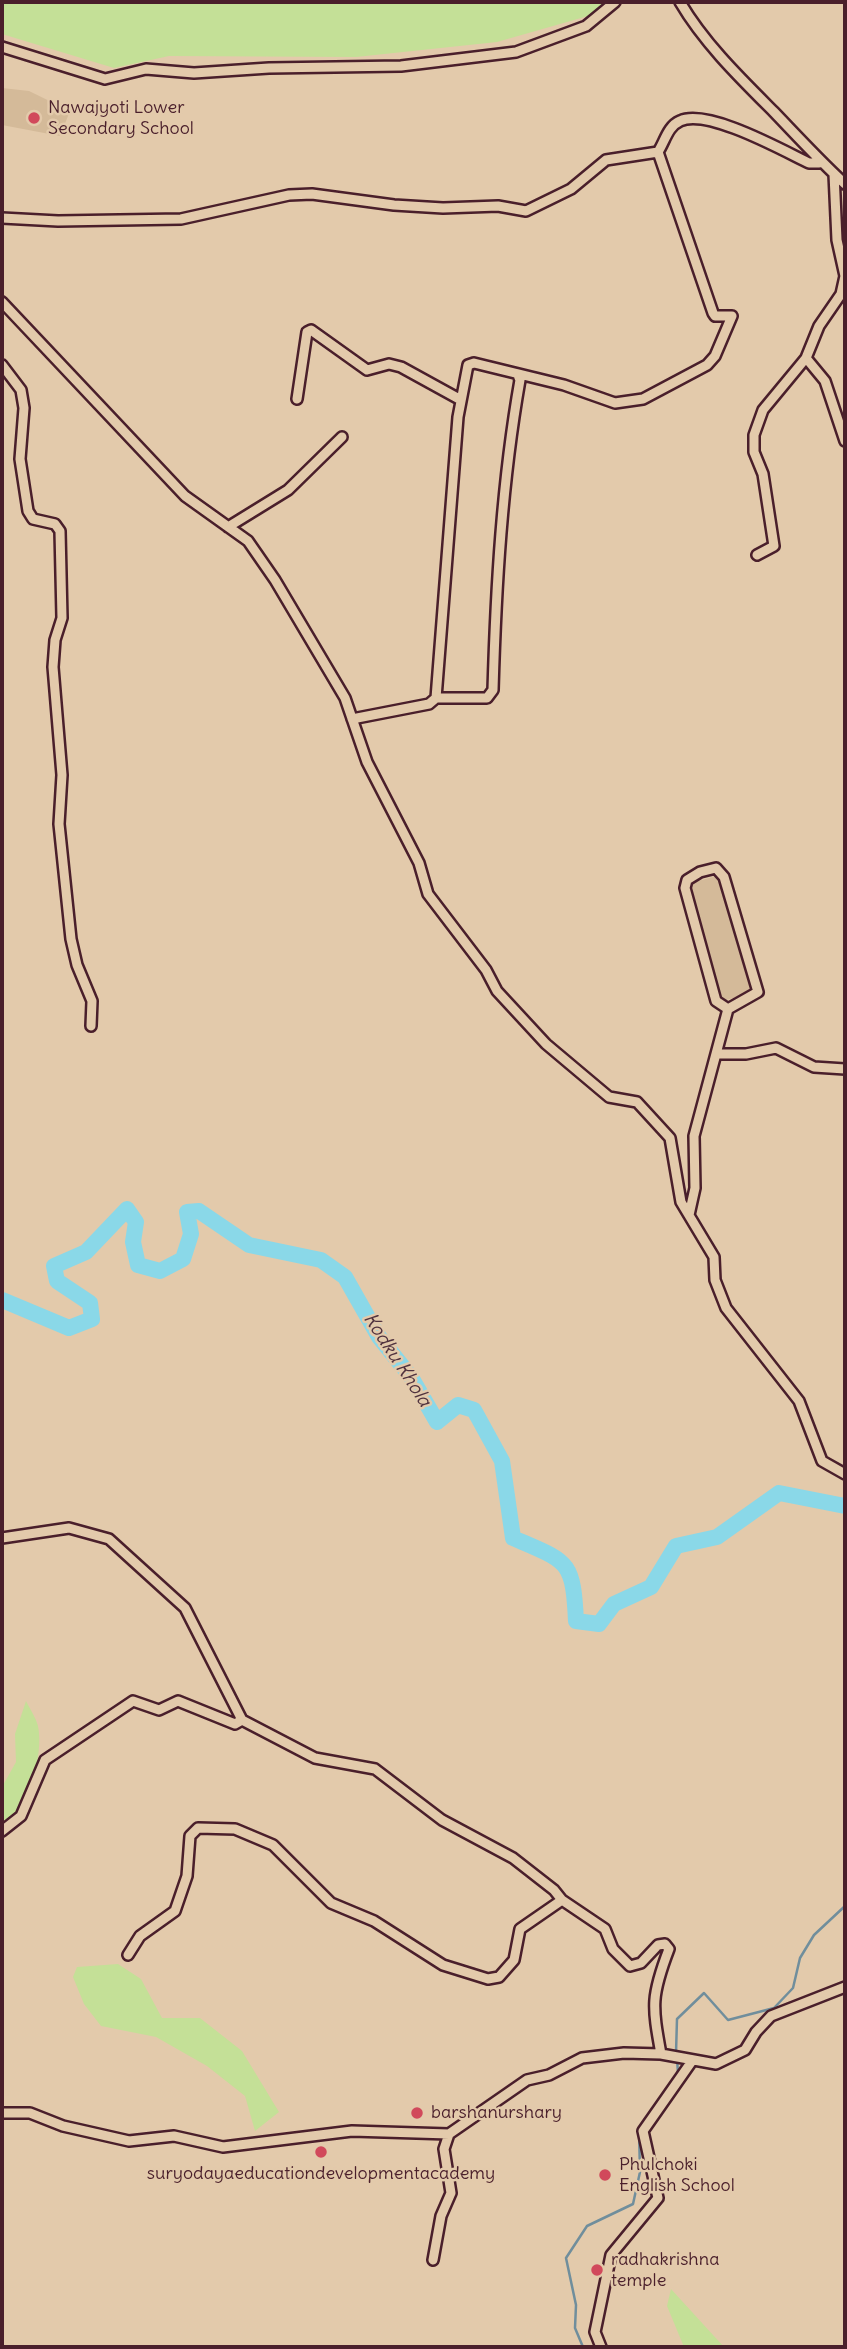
<!DOCTYPE html>
<style>
body{margin:0}
#map{position:relative;width:847px;height:2349px;overflow:hidden;background:#e3caab;font-family:Delius,sans-serif}
canvas{display:block}
.frame{position:absolute;inset:0;border:4px solid #4a1f2b;pointer-events:none}
</style>
<div id="map">
<canvas width="847" height="2349"></canvas>
<div class="frame"></div>
</div>
<script>
const ctx = document.querySelector('canvas').getContext('2d');
ctx.lineJoin = 'round';
function fill(path, color) {
  ctx.fillStyle = color;
  ctx.fill(path, 'evenodd');
}
function stroke(path, color, width, dash) {
  ctx.strokeStyle = color;
  ctx.lineWidth = width;
  ctx.lineCap = dash ? 'butt' : 'round';
  ctx.setLineDash(dash || []);
  ctx.stroke(path);
}
function drawText(font, color, halo, rows, align = 'center') {
  ctx.font = font + ' Delius,sans-serif';
  ctx.lineWidth = 5;
  ctx.setLineDash([]);
  ctx.textBaseline = 'middle';
  ctx.strokeStyle = halo;
  ctx.fillStyle = color;
  for (const [text, x, y, turn = 0] of rows) {
    ctx.save();
    ctx.translate(x, y);
    ctx.rotate((+turn || 0) * Math.PI / 180);
    ctx.textAlign = isNaN(turn) ? turn : align;
    if (halo) ctx.strokeText(text, 0, 0);
    ctx.fillText(text, 0, 0);
    ctx.restore();
  }
}
fill(new Path2D(`
 M2,88L29,91L70,111L60,136L2,125Z
 M720,875L751,993L719,1002L687,884Z`), '#d4ba99');
fill(new Path2D(`
 M2,2H606L588,16L497,42L356,57L169,56L114,68L2,34Z
 M26,1701C30,1709 36,1718 38,1726C44,1756 29,1807 2,1824V1787L16,1762L15,1734Z
 M118,1964L141,1979L162,2018H200L242,2051L279,2112L255,2131L245,2096L207,2066L156,2037L101,2026L84,2004L73,1977L77,1967Z
 M671,2289L724,2347H684L667,2306Z`), '#c4e097');
stroke(new Path2D(`
 M676,2053L677,2019L704,1993L728,2020L774,2008L793,1988L800,1958L814,1935L845,1906
 M677,2059L678,2073
 M652,2110L668,2087
 M583,2347L575,2328L576,2305L566,2258L587,2226L633,2204L640,2172L639,2131`), '#708e9c', 2.5);
stroke(new Path2D(`
 M2,1300L69,1328L92,1319L90,1303L57,1281L54,1266L86,1252L127,1209L136,1222L133,1242L138,1265L160,1271L183,1259L191,1234L187,1212L199,1211L249,1245L321,1260L345,1277L379,1337L411,1377L437,1422L458,1405L474,1410L502,1461L513,1538C568,1562 573,1559 576,1621L599,1624L614,1604L651,1587L676,1546L717,1537L779,1493L845,1506`), '#8ad8e8', 16);
const minor = new Path2D(`
 M680,2C704,43 740,78 774,112C798,137 820,161 845,184
 M2,47L105,79L146,69L194,73L269,68L401,66L516,52L586,26L615,2
 M834,174L837,240L845,276L841,294L819,326L806,358L825,381L845,441
 M2,218L58,221L181,219L289,195L312,194L394,205L443,208L498,206L526,211L571,189L606,160L658,152C665,141 668,126 680,121C707,108 782,150 809,163H819
 M2,302L185,496L248,541L275,580L345,698L367,762L419,863L428,894L486,970L497,991L546,1044L609,1097L637,1102L670,1138L681,1202L714,1257L715,1280L726,1308L799,1401L822,1461L845,1474
 M2,365L21,390L24,408L20,459L28,511L33,519L55,524L60,531L62,618L55,640L53,667L62,775L59,824L71,939L77,965L92,1001L91,1026
 M297,399L307,332L311,330L367,370L389,364L401,367L461,400
 M228,527L288,490L342,437
 M757,555L774,546L763,474L754,452V435L763,410L806,358
 M436,698H487L493,690C496,586 502,482 520,380L518,375
 M352,719L429,704L436,698L458,417L468,365L474,363L564,385L615,403L643,399L707,365L715,356L732,316H715L713,313L658,152
 M717,1054H746L776,1048L814,1067L845,1069
 M689,1215L695,1188L694,1136L728,1009L758,992L724,877L716,868L700,872L687,880L685,888L716,1001L728,1009
 M2,1538L69,1528L109,1539L185,1608L242,1720L315,1758L375,1769L442,1820L513,1858L554,1890L562,1900L605,1929L613,1949L630,1966L641,1963L658,1945L665,1944L669,1949C651,1996 652,2005 661,2054
 M2,1831L21,1816L45,1760L133,1701L159,1710L178,1701L235,1724L242,1720
 M128,1955L140,1936L175,1911L187,1876L190,1836L198,1828L235,1829L273,1845L331,1903L374,1921L443,1965L488,1979L499,1977L514,1960L520,1929L562,1900
 M2,2113H30L63,2126L129,2141L174,2136L223,2147L352,2131L449,2134L527,2080L549,2075L582,2058L624,2053L661,2054L716,2064L745,2050L756,2032L771,2016L845,1987
 M433,2260L441,2216L451,2193L444,2149L449,2134
 M601,2347L595,2332L611,2255L658,2198L643,2131L692,2061`);
stroke(minor, '#4a1f2b', 14);
stroke(minor, '#e3caab', 9);
for (const [x, y, r, color] of [
 [34,118,7,"#d1495b"],
 [417,2113,7,"#d1495b"],
 [321,2152,7,"#d1495b"],
 [605,2175,7,"#d1495b"],
 [597,2270,7,"#d1495b"]
]) {
  const dot = new Path2D();
  dot.arc(x, y, r, 0, 2 * Math.PI);
  ctx.fillStyle = color;
  ctx.fill(dot);
  stroke(dot, '#e3caab', 2.5);
}
drawText('18px', '#4a1f2b', '#e3caab', [
 ["Nawajyoti Lower",48,108],
 ["Secondary School",48,129],
 ["barshanurshary",431,2113],
 ["Phulchoki",619,2165],
 ["English School",619,2186],
 ["suryodayaeducationdevelopmentacademy",321,2174,"center"],
 ["radhakrishna",611,2260],
 ["temple",611,2281]
], 'left');
drawText('italic 19px', '#50323e', '#e3caab', [
 ["Kodku Khola",397,1360,57]
]);
</script>
